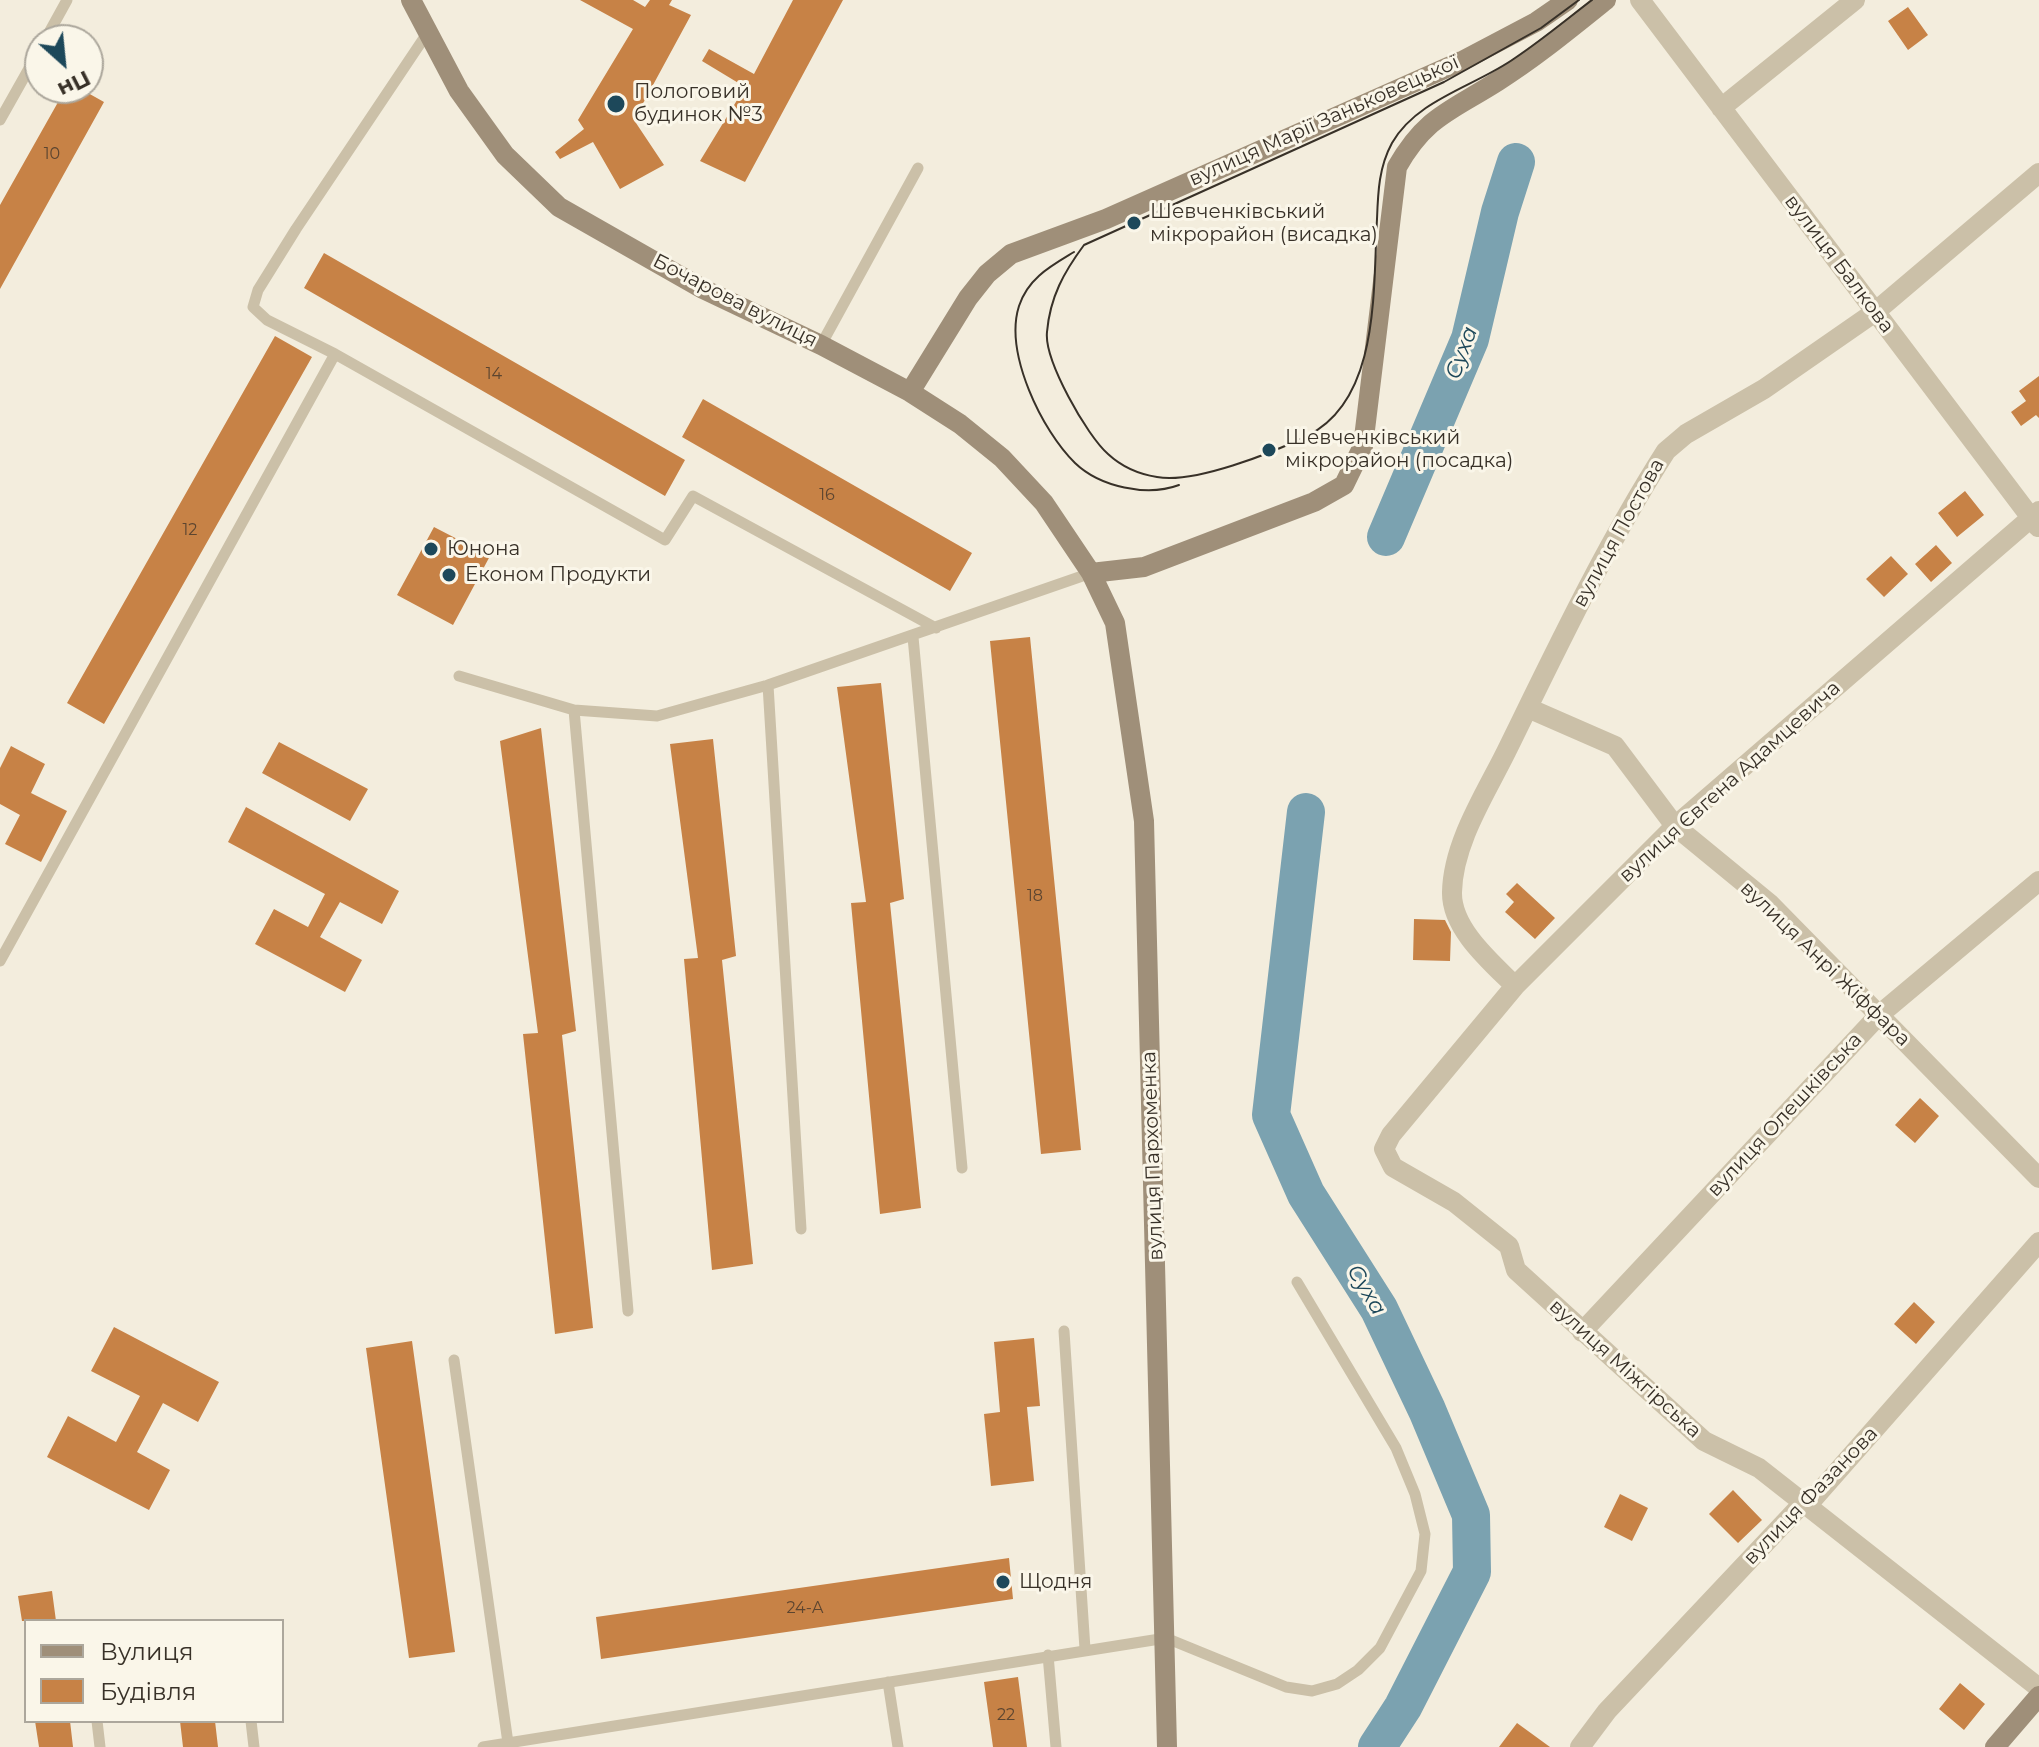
<!DOCTYPE html>
<meta charset="utf-8">
<style>
body{margin:0}
#map{position:relative;width:2039px;height:1747px;overflow:hidden;background:#f3eddd;font-family:Montserrat,sans-serif}
canvas{display:block}
.legend{position:absolute;left:24px;top:1619px;width:260px;height:104px;box-sizing:border-box;background:#faf6e9;border:2px solid #aca79c;margin:0;padding:10px 14px;list-style:none;font-size:24px;color:#383128}
.legend li{display:flex;align-items:center;gap:16px;height:40px}
.legend b{width:40px;border:2px solid #aca79c}
.north{position:absolute;left:24px;top:24px;width:80px;height:80px;box-sizing:border-box;background:#faf6e9;border:2px solid #aca79c;border-radius:50%;rotate:153deg;font-size:22px;font-weight:700;line-height:32px;text-align:center;color:#383128}
.north::after{content:'';display:block;margin:auto;width:28px;height:36px;background:#1d485a;clip-path:polygon(50% 0,100% 100%,50% 72%,0 100%)}
</style>
<div id="map">
<canvas width="2039" height="1747"></canvas>
<ul class="legend">
<li><b style="height:10px;background:#9f8f79"></b>Вулиця</li>
<li><b style="height:22px;background:#c78246"></b>Будівля</li>
</ul>
<div class="north">Пн</div>
</div>
<script>
const ctx = document.querySelector('canvas').getContext('2d');
ctx.lineJoin = 'round';
function stroke(path, color, width, dash) {
  ctx.strokeStyle = color;
  ctx.lineWidth = width;
  ctx.lineCap = dash ? 'butt' : 'round';
  ctx.setLineDash(dash || []);
  ctx.stroke(path);
}
function fill(path, color) {
  ctx.fillStyle = color;
  ctx.fill(path, 'evenodd');
}
function drawText(font, color, halo, rows, align = 'center') {
  ctx.font = font + ' Montserrat,sans-serif';
  ctx.lineWidth = 6;
  ctx.setLineDash([]);
  ctx.textBaseline = 'middle';
  ctx.strokeStyle = halo;
  ctx.fillStyle = color;
  for (const [text, x, y, turn = 0] of rows) {
    ctx.save();
    ctx.translate(x, y);
    ctx.rotate((+turn || 0) * Math.PI / 180);
    ctx.textAlign = isNaN(turn) ? turn : align;
    if (halo) ctx.strokeText(text, 0, 0);
    ctx.fillText(text, 0, 0);
    ctx.restore();
  }
}
stroke(new Path2D(`
 M1386,537L1470,339L1500,212L1516,162
 M1306,812L1271,1115L1306,1194L1379,1309L1427,1410L1471,1515L1472,1572L1403,1707L1377,1747`), '#7ba2b0', 38);
fill(new Path2D(`
 M580,0H633L645,7L650,0H672L669,5L691,15L634,120L664,165L620,189L593,142L560,159L555,152L584,129L578,120L633,29Z
 M793,0H843L745,182L700,161L745,87L702,61L709,49L754,74Z
 M1908,7L1928,35L1908,50L1888,21Z
 M66,88H79L104,102L0,289V205Z
 M324,253L685,460L665,496L304,288Z
 M275,336L312,357L104,724L67,703Z
 M2039,376V418L2036,415L2021,426L2011,412L2026,401L2019,391Z
 M703,399L972,553L950,591L682,437Z
 M1965,491L1984,515L1957,537L1938,513Z
 M434,527L490,556L453,625L397,595Z
 M1936,545L1952,563L1931,582L1915,564Z
 M1891,556L1908,574L1884,597L1866,579Z
 M1030,637L1081,1150L1041,1154L990,641Z
 M881,683L904,899L890,903L921,1208L880,1214L851,903L866,902L837,687Z
 M541,728L576,1031L562,1035L593,1328L555,1334L523,1034L538,1033L500,741Z
 M713,739L736,956L722,960L753,1264L712,1270L684,959L698,958L670,744Z
 M279,742L368,789L350,821L262,773Z
 M11,746L45,764L31,793L67,811L41,862L5,844L20,815L0,804V768Z
 M246,807L399,891L382,924L340,902L320,937L362,960L345,992L255,944L274,909L308,927L325,894L228,842Z
 M1517,883L1555,918L1535,939L1505,912L1514,902L1506,894Z
 M1414,919L1445,920L1451,932L1450,961L1413,960Z
 M1920,1098L1939,1116L1915,1143L1895,1125Z
 M1914,1302L1935,1322L1916,1344L1894,1324Z
 M114,1327L219,1382L198,1422L163,1403L137,1452L170,1470L149,1510L47,1457L68,1416L116,1442L140,1396L91,1371Z
 M1034,1338L1040,1406L1027,1407L1034,1481L991,1486L984,1414L1000,1412L994,1342Z
 M412,1341L455,1652L409,1658L366,1348Z
 M1733,1490L1762,1520L1738,1543L1709,1514Z
 M1620,1494L1648,1508L1632,1541L1604,1527Z
 M1009,1558L1013,1599L601,1659L596,1617Z
 M52,1591L56,1621H22L18,1596Z
 M1018,1677L1027,1747H993L984,1682Z
 M1960,1683L1985,1704L1964,1730L1939,1709Z
 M35,1721H70L73,1747H39Z
 M180,1721H215L218,1747H183Z
 M1517,1723L1550,1747H1499Z`), '#c78246');
stroke(new Path2D(`
 M45,40L67,0
 M0,120L40,49
 M821,345L918,168
 M335,354L665,540L693,496L936,628
 M913,637L962,1168
 M459,676L574,710L657,716L768,685L1091,573
 M768,685L801,1229
 M574,710L628,1311
 M0,961L335,354L267,320L253,307L258,290L296,229L428,32
 M1064,1331L1085,1649
 M454,1360L508,1743
 M1048,1655L1056,1747
 M888,1682L898,1747
 M97,1721L100,1747
 M251,1721L254,1747
 M483,1747L1166,1638L1286,1687L1312,1691L1337,1684L1358,1670L1380,1648L1421,1571L1425,1534L1415,1494L1396,1448L1297,1282`), '#cbc0a8', 11);
stroke(new Path2D(`
 M1640,0L2038,527
 M1721,108L1855,0
 M2039,511L1675,826L1515,986L1391,1135L1384,1149L1393,1167L1454,1202L1509,1246L1516,1270L1704,1441L1759,1468L2039,1688
 M1528,708L1615,746L1675,826L1770,904L2039,1178
 M1515,986C1492,963 1451,929 1452,892C1453,841 1488,790 1509,746C1558,646 1606,545 1666,451L1686,434L1764,389L1875,312L2039,173
 M1582,1332L1879,1015L2039,881
 M1580,1747L1607,1711L1803,1503L1814,1498L2039,1242`), '#cbc0a8', 20);
stroke(new Path2D(`
 M411,0L459,91L505,155L559,207L703,289L821,345L910,392L960,424L1002,458L1044,503L1091,573L1115,623L1144,821L1167,1747
 M910,392L968,298L987,274L1011,254L1106,219L1462,61L1536,22L1568,0
 M1091,573L1144,567L1314,502L1344,485L1363,446L1397,167C1426,116 1451,111 1498,81C1536,57 1571,28 1606,0
 M1995,1747L2039,1696`), '#9f8f79', 20);
stroke(new Path2D(`
 M1579,0L1541,28L1444,82L1084,245C1064,272 1050,297 1047,332C1044,360 1087,436 1108,454C1122,467 1138,474 1157,477C1194,484 1272,453 1307,436C1380,400 1373,290 1377,219C1378,191 1379,167 1392,143C1417,99 1476,86 1515,58C1542,40 1567,19 1592,0
 M1074,252C1051,266 1028,278 1019,306C1004,353 1042,431 1075,463C1100,487 1147,497 1179,485`), '#383128', 2);
for (const [x, y, r, color] of [
 [616,104,10,"#1d485a"],
 [1134,223,8,"#1d485a"],
 [1269,450,8,"#1d485a"],
 [431,549,8,"#1d485a"],
 [449,575,8,"#1d485a"],
 [1003,1582,8,"#1d485a"]
]) {
  const dot = new Path2D();
  dot.arc(x, y, r, 0, 2 * Math.PI);
  ctx.fillStyle = color;
  ctx.fill(dot);
  stroke(dot, '#faf6e9', 3);
}
drawText('16px', '#5c4530', null, [
 ["10",52,154],
 ["14",494,374],
 ["16",827,495],
 ["12",190,530],
 ["18",1035,896],
 ["24-А",805,1608],
 ["22",1006,1715]
]);
drawText('20px', '#383128', '#faf6e9', [
 ["Пологовий",634,92],
 ["будинок №3",634,115],
 ["Шевченківський",1150,212],
 ["мікрорайон (висадка)",1150,235],
 ["Шевченківський",1285,438],
 ["мікрорайон (посадка)",1285,461],
 ["Юнона",447,549],
 ["Економ Продукти",465,575],
 ["Щодня",1019,1582]
], 'left');
drawText('20px', '#383128', '#faf6e9', [
 ["вулиця Марії Заньковецької",1324,121,-24],
 ["вулиця Балкова",1839,264,53],
 ["Бочарова вулиця",735,301,27],
 ["вулиця Постова",1619,533,-61],
 ["вулиця Євгена Адамцевича",1730,782,-42],
 ["вулиця Анрі Жіффара",1825,964,44],
 ["вулиця Олешківська",1785,1115,-47],
 ["вулиця Пархоменка",1153,1156,-92],
 ["вулиця Міжгірська",1625,1369,42],
 ["вулиця Фазанова",1811,1496,-46]
]);
drawText('italic 22px', '#1d485a', '#faf6e9', [
 ["Суха",1462,353,-70],
 ["Суха",1366,1290,59]
]);
</script>
